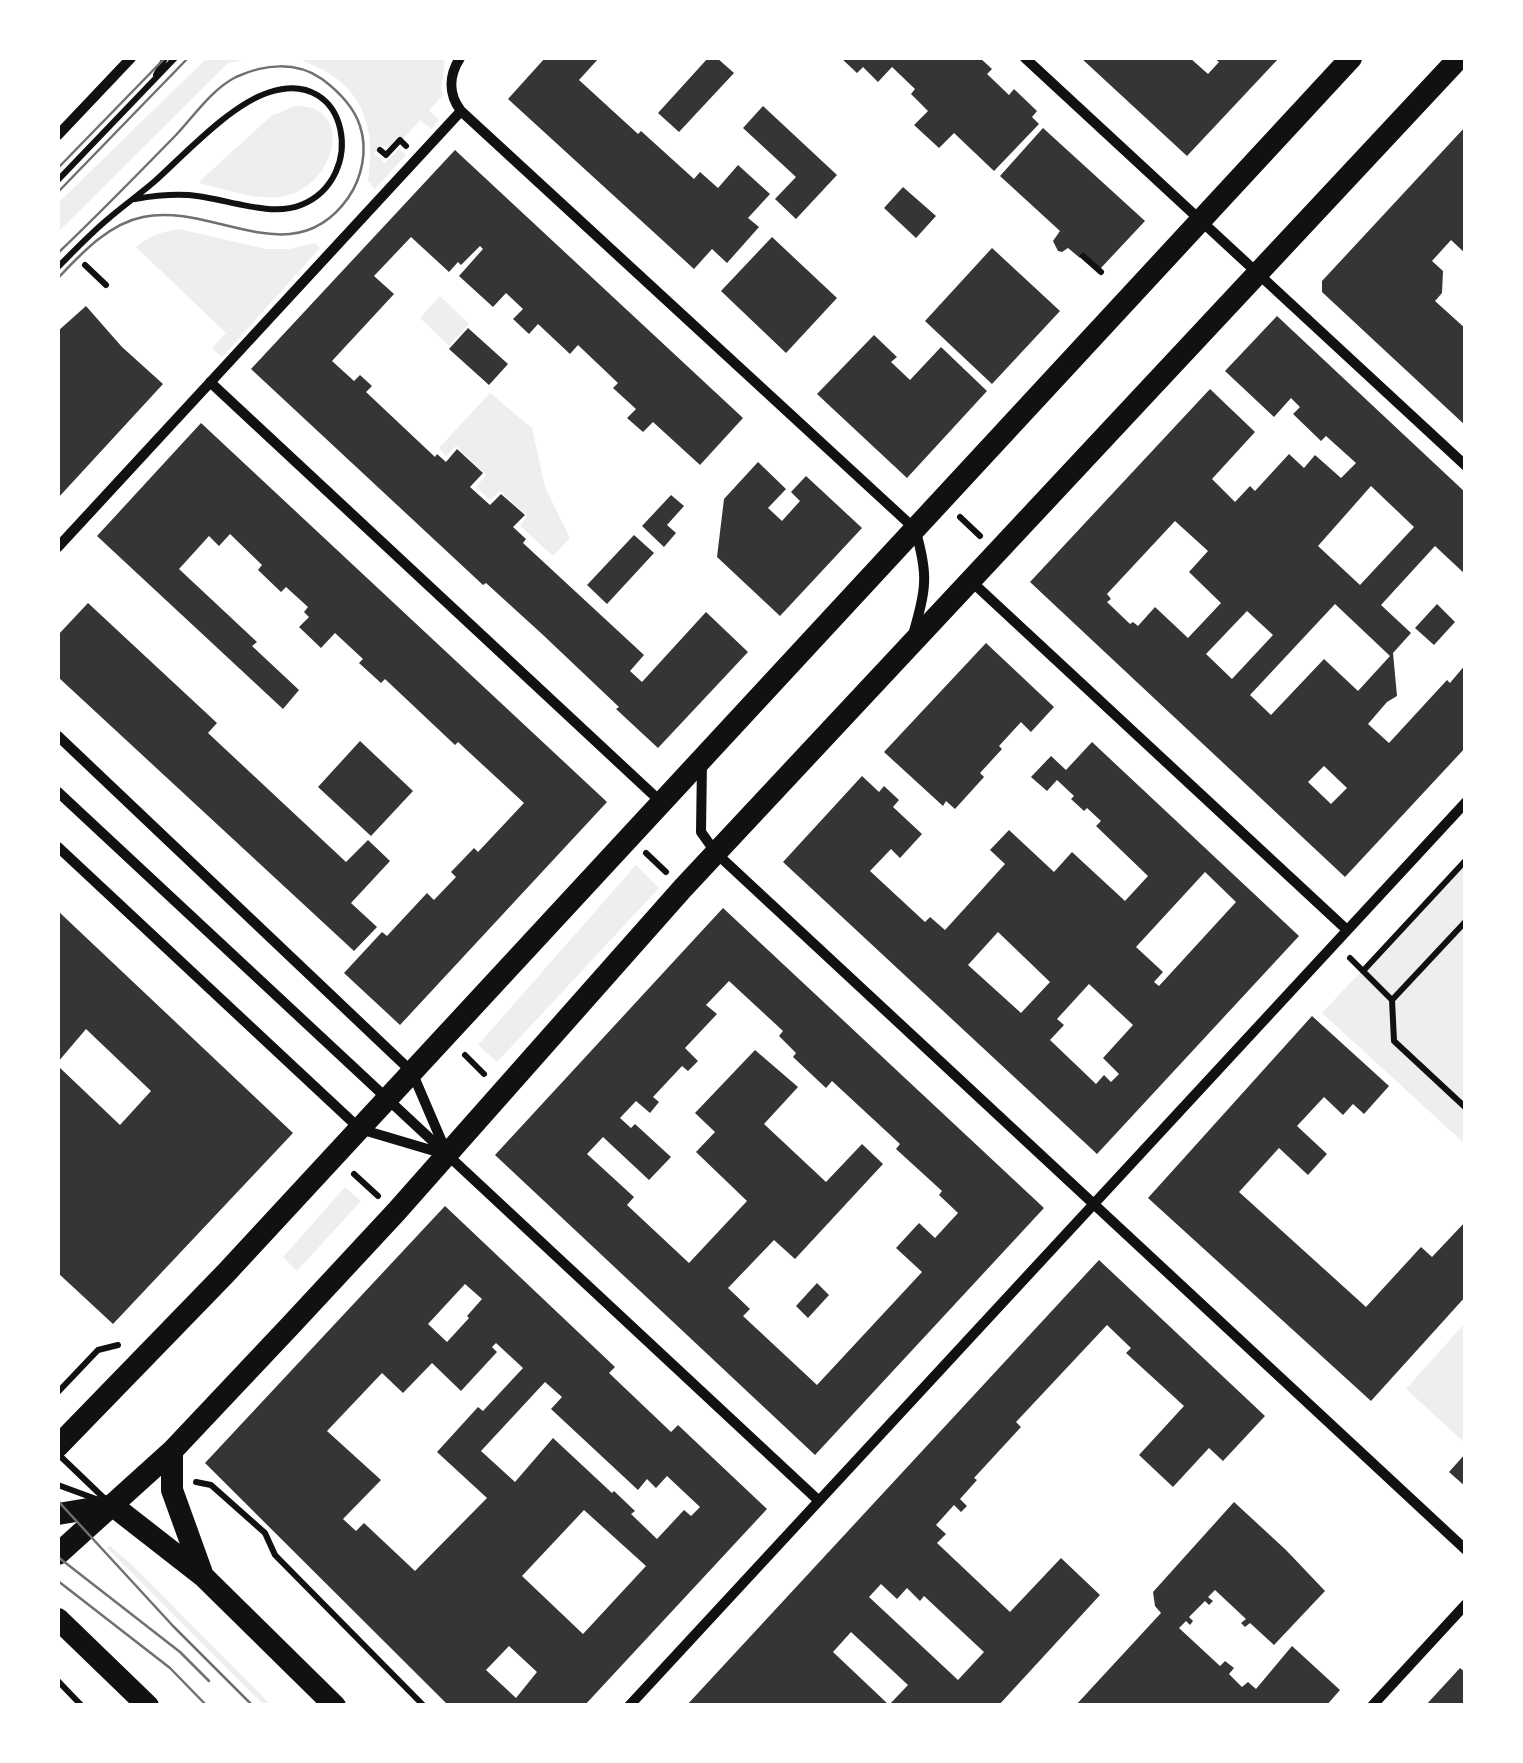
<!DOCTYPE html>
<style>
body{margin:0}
#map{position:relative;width:1523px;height:1763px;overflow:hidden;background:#fff;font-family:"PT Sans",sans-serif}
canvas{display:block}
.frame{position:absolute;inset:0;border:60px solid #fff;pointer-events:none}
</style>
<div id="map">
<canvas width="1523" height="1763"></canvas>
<div class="frame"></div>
</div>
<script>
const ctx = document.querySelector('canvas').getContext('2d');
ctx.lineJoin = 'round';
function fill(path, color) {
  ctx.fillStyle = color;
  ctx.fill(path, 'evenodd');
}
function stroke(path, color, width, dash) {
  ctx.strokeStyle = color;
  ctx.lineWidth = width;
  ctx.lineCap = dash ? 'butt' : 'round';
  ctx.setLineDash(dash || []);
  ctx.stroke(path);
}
fill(new Path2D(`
 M207,58H252L228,63L58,232V203Z
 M309,58H440L445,62L441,90L443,95L429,110L439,120L431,129L420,120L403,139L399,136L387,148L381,145L374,154L385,163L399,148L406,155L375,189L368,181C377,123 361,82 303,61Z
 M295,106C358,104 335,191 279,197C254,200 226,189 201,184L200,181L271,116Z
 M179,229L266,249H290L315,243L320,248L222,357L212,348L226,333L136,247C149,236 161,232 179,229Z
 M440,296L469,324L449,346L420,318Z
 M490,393L532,428L545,487L570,538L553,556L520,526L527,516L500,491L490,500L476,487L486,475L456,446L446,456L439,448Z
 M1465,861V1144L1322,1013Z
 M636,865L659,888L497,1062L478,1045Z
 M345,1187L361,1201L297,1271L283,1257Z
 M1465,1323V1443L1406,1389Z
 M110,1546L132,1565L271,1705H264L107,1548Z`), '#eee');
fill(new Path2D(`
 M545,58H599L579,80L638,134L641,131L694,179L700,172L718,188L738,165L770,194L748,218L759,227L727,263L712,249L694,269L508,99Z
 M708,58H717L734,73L679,132L658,113Z
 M841,58H980L992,69L987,74L1009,95L1014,89L1037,111L1032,117L1039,124L994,171L954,133L939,148L914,125L928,111L911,94L915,89L892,67L878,82L863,67L857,73Z
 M1081,58H1190L1208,74L1219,62L1214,58H1279L1187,156Z
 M763,106L837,175L796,219L775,199L796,177L743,128Z
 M1466,126V254L1451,240L1432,261L1443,271L1442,293L1435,301L1466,329V426L1322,292V281Z
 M1043,128L1145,221L1100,269L1084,254L1080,258L1068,248L1062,252L1058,251L1053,241L1060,231L1000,176Z
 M455,150L743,418L700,465L653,422L643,432L627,418L636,409L613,388L618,383L578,345L570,354L538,324L529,334L513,319L523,309L506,293L493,307L459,276L483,249L480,246L461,265L458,262L449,272L411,237L374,276L394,294L332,361L354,381L360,375L372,386L366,392L435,457L437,454L446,462L457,449L483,473L470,487L490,505L501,494L525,515L513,527L526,539L523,543L644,655L630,671L642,682L706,612L748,652L658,748L616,709L619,707L542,634L486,583L483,585L251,369Z
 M903,187L936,216L916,238L884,208Z
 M772,237L837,298L786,353L721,291Z
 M992,248L1060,311L992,384L925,321Z
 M86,306L122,347L163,384L58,498V331Z
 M1277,316L1466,493V575L1435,546L1381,605L1411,633L1393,653L1397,696L1387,702L1368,724L1389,743L1447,680L1450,683L1466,664V747L1345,877L1030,582L1210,389L1255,432L1212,479L1235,502L1250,486L1255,491L1289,454L1304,468L1315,455L1341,478L1356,463L1326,436L1321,441L1293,414L1300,407L1291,398L1274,417L1225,371ZM1371,486L1414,527L1360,585L1318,546ZM1175,521L1208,551L1189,572L1221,603L1188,638L1155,607L1138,626L1133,622L1130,624L1107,602L1111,599L1107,594ZM1335,604L1390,656L1358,691L1324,659L1271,715L1250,695ZM1247,611L1273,635L1232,679L1206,654ZM1324,766L1347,788L1331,804L1308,782Z
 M468,328L508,364L489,385L449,349Z
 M874,335L897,357L891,362L910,380L941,347L987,391L907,478L817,394Z
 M201,423L607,802L400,1025L344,973L382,932L387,936L427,893L434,900L456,877L451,872L474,848L478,852L524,803L458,742L455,745L385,679L381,683L359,663L363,659L335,633L321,648L299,627L309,617L304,612L308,607L286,587L281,592L258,570L262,565L230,534L219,546L209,536L179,569L257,642L252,646L299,690L283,709L97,536Z
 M758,462L786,489L768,508L782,521L800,501L791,492L806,476L862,528L780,616L717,557L724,499Z
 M671,495L684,506L667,525L676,533L664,547L642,526Z
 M634,535L654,553L607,604L587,585Z
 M88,603L217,723L208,733L346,862L368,840L390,861L351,903L377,927L354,951L58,677V635Z
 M1437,604L1455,622L1434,645L1415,628Z
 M986,643L1054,707L1031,732L1021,722L999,746L1002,749L980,773L984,777L955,809L946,801L943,806L884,752Z
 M360,741L413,791L371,836L318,787Z
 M1092,742L1299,936L1097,1154L783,862L862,776L879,792L884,786L899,800L893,807L922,834L900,858L891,849L870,871L925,922L930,917L945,930L986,885L1005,864L990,850L1009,830L1054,872L1072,852L1125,901L1148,876L1096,826L1101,821L1087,808L1084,811L1071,799L1074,796L1057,780L1047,791L1031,777L1051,756L1066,770ZM1205,872L1236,902L1159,986L1154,982L1163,972L1136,947ZM998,932L1050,982L1021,1013L968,965ZM1089,984L1133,1025L1103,1058L1119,1074L1111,1082L1104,1075L1096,1084L1050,1040L1064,1025L1057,1019Z
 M723,908L1044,1208L815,1455L495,1155ZM729,981L783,1031L779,1036L796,1053L793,1057L826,1088L832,1081L900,1144L896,1149L942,1191L939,1195L958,1213L935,1238L919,1223L896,1248L922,1272L817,1385L743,1316L750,1309L728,1288L774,1240L795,1259L883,1164L862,1144L826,1182L764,1124L798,1087L755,1050L695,1113L715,1132L696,1152L747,1201L689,1263L627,1205L634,1197L587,1154L603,1137L649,1180L671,1157L635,1124L631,1128L620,1118L636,1101L650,1113L659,1102L653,1097L682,1066L688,1071L698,1061L685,1048L717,1014L706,1005Z
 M58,911L293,1133L113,1324L58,1273V1066L120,1125L151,1091L86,1029L58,1062Z
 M1312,1016L1389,1086L1364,1114L1353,1104L1343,1115L1324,1097L1297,1126L1327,1154L1308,1175L1279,1148L1239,1192L1366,1307L1421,1247L1432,1257L1466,1221V1296L1371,1401L1148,1198Z
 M445,1206L615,1367L609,1373L671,1432L678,1425L767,1509L584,1706H449L205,1463ZM465,1284L482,1299L467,1316L469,1318L447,1342L428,1324ZM496,1343L523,1368L483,1411L478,1407L437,1452L487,1498L415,1571L364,1523L356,1531L343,1519L381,1480L327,1431L382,1373L403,1393L432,1363L461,1391L497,1352L492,1347ZM545,1382L562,1397L551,1409L638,1490L647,1479L656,1488L667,1476L700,1507L691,1516L684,1510L657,1539L631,1514L635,1511L614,1491L612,1493L553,1438L515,1482L481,1451ZM584,1510L646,1566L583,1634L522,1576ZM509,1646L537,1672L516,1698L486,1670Z
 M1099,1260L1265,1416L1223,1461L1209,1448L1173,1487L1139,1455L1184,1406L1126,1353L1131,1348L1107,1325L1016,1422L1021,1427L974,1478L977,1480L960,1499L967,1506L961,1512L954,1505L936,1525L946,1534L937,1543L1010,1612L1061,1558L1100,1595L998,1706H686ZM881,1584L897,1599L907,1588L920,1601L924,1596L984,1652L958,1680L869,1597ZM851,1632L908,1685L889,1705L833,1652Z
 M817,1283L829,1295L808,1318L796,1306Z
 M1466,1453V1487L1449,1472Z
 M1234,1502L1286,1550L1325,1591L1274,1645L1250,1623L1245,1627L1241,1623L1246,1619L1215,1590L1208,1597L1213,1601L1209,1605L1205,1601L1189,1617L1193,1621L1190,1625L1186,1621L1179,1628L1220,1666L1225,1661L1234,1668L1229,1674L1242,1687L1248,1682L1256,1689L1292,1646L1340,1690L1326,1706H1075L1161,1613L1155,1606L1153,1592Z
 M1460,1668L1466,1673V1706H1425Z`), '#353535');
stroke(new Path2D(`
 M380,150L386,155L400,140L406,146
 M1083,256L1101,272
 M85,265L106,285
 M960,517L980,536
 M646,853L666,872
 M1350,958L1392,1000L1394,1041L1466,1108
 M1363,971L1466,860
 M1392,1000L1466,921
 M465,1055L484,1074
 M354,1174L378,1196
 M58,1392L98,1350L118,1345
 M196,1482L211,1485L265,1533L275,1555L424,1706
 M58,1681L82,1706`), '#111', 6);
stroke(new Path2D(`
 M156,75L165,58
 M58,180L175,58
 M58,267C74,251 90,234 108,219C123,206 140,194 155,181C186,153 231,104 270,92C349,67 368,178 301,205C269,218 222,197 188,195C170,194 152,196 135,199
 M58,1454L107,1501
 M58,1485L96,1499`), '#111', 6);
stroke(new Path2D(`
 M460,58C449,75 448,94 461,111L915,529C929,576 926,588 913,635
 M1025,58L1466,466
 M58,135L131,58
 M210,382L661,802
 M58,547L461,111
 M971,581L1347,930
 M58,736L412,1072L445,1149
 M702,762L701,832L716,853L1466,1550
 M58,792L819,1501
 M58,847L360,1129L441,1153
 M629,1706L1466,802
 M1372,1706L1466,1604`), '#111', 10);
stroke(new Path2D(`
 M58,1446L225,1274L1351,58
 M172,1451V1490L203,1576
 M112,1505L203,1576L335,1706
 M58,1514L112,1505
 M58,1554L172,1451L290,1326L396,1212L683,888L1459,58
 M58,1619L148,1706`), '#111', 22);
stroke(new Path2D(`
 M58,168L165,58
 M58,192L188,58
 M58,253C98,215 137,175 176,135C194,116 212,89 236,77C264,64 296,61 322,79C338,91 354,107 360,126C368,150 362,178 348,198C293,276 213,202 143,217C108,224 81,254 58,278
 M58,1501L173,1626L253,1706
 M58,1557L180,1652L209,1681
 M58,1581L170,1668L207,1706`), '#707070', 2.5);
</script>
